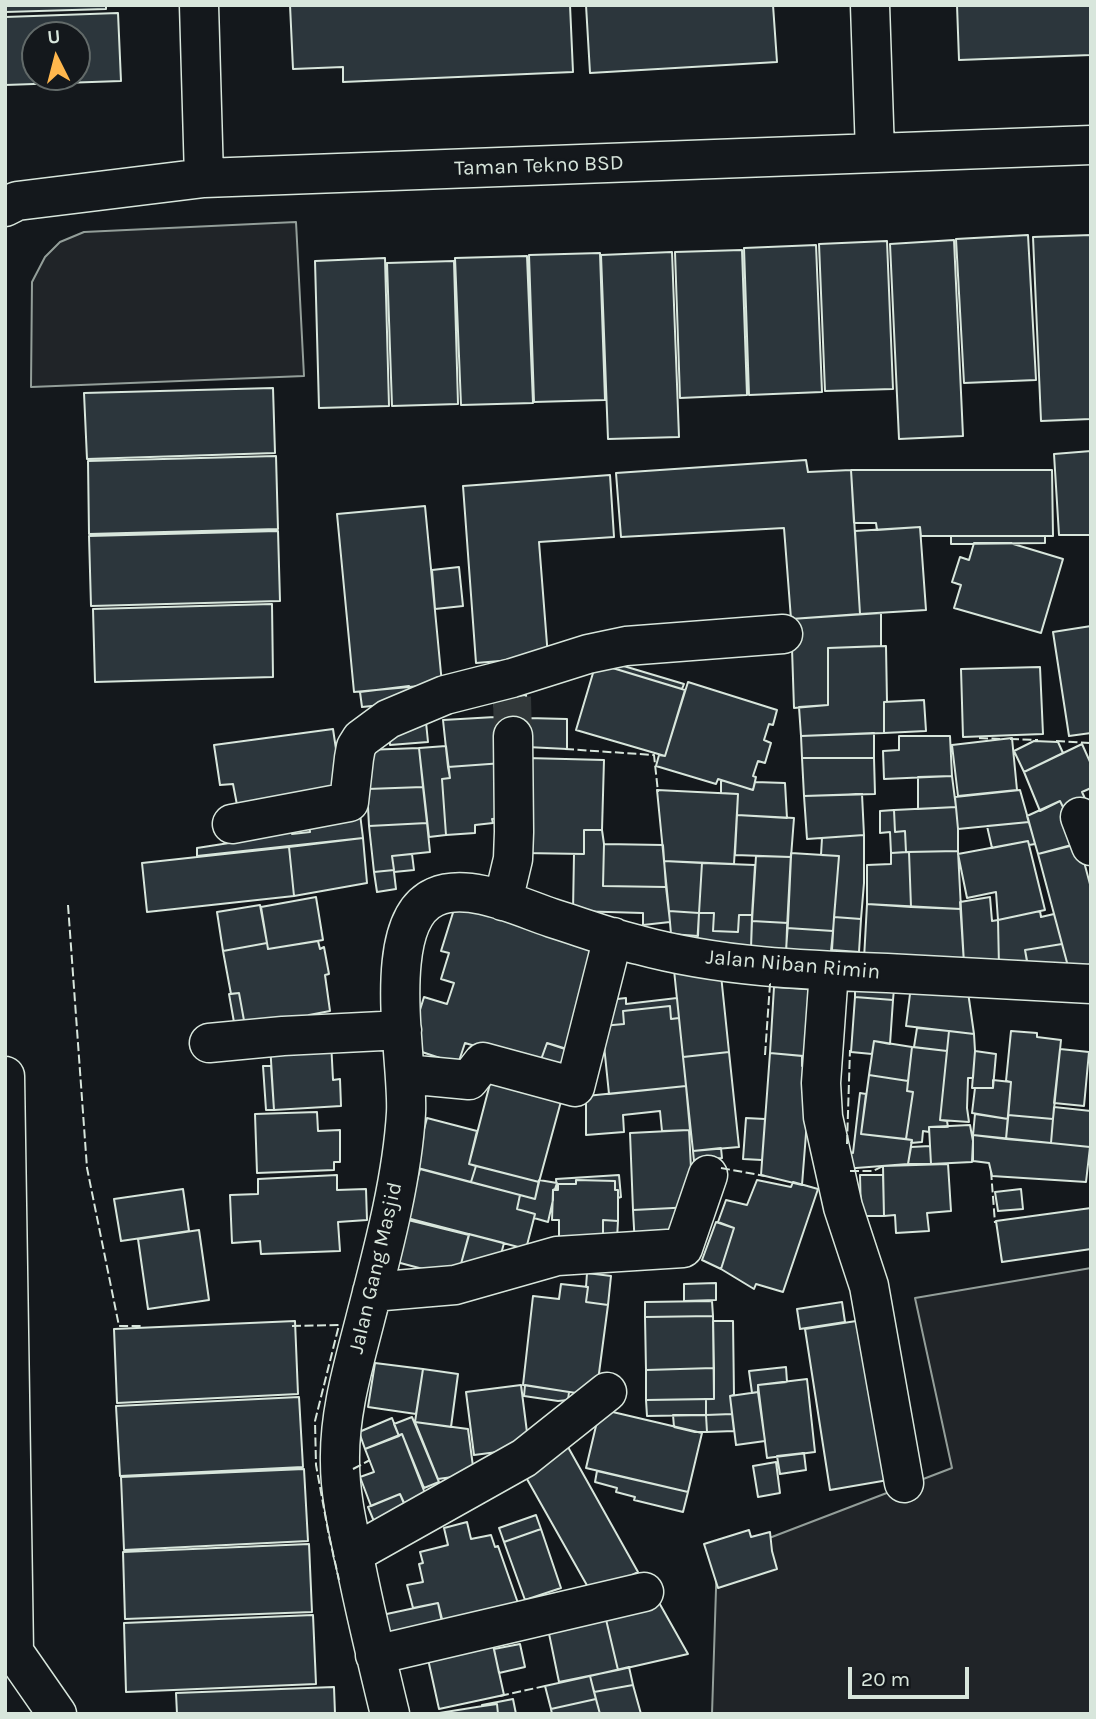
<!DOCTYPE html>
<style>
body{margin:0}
#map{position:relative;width:1096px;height:1719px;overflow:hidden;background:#14181c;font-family:Karla,sans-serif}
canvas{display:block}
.frame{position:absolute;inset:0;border:7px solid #d8e6dc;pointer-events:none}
.north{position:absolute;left:21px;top:21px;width:70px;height:70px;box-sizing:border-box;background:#14181c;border:2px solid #626a69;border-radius:50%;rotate:354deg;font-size:19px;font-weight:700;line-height:28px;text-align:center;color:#d8e6dc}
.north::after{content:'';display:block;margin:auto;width:24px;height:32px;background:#ffb74d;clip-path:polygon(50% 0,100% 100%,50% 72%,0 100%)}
.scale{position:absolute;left:848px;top:1667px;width:121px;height:32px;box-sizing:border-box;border:4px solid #d8e6dc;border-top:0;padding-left:9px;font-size:21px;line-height:24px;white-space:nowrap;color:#d8e6dc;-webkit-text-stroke:5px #14181c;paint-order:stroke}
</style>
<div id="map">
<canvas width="1096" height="1719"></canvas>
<div class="frame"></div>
<div class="north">U</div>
<div class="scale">20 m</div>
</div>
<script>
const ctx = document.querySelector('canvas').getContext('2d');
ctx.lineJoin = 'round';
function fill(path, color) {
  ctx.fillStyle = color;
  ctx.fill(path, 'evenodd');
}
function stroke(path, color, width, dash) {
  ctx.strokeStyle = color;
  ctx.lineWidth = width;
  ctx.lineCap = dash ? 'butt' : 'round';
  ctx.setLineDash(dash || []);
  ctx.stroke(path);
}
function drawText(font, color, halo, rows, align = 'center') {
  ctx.font = font + ' Karla,sans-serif';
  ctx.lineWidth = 5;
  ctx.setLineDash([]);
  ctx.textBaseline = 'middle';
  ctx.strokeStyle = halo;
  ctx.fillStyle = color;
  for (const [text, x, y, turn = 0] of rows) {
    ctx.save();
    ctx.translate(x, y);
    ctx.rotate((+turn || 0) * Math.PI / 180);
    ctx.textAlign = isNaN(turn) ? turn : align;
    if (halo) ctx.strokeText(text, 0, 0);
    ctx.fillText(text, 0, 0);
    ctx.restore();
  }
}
const green = new Path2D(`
 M296,222L304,376L31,387L32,282L45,257L60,242L84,232Z
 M1091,1268V1714H712L717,1558L952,1468L915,1298Z`);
fill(green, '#202428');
stroke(green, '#939e99', 2);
const building = new Path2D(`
 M5,5H106V9L5,12Z
 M290,5H570L573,72L343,82V67L293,69Z
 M586,5H773L777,62L590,73Z
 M957,5H1091V55L959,60Z
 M118,13L121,81L5,85V17ZM35,35H77V77H35Z
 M1028,235L1036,380L964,383L956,239Z
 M1091,235V419L1041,421L1033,237Z
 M954,240L963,436L899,439L890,244Z
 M887,241L893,389L825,391L819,244Z
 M816,245L822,392L749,395L744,248Z
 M742,250L747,395L680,398L675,252Z
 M672,252L679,437L608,439L601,255Z
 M600,253L605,400L534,402L529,255Z
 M527,256L533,403L461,405L455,258Z
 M385,258L389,406L319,408L315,261Z
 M454,261L458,404L392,406L387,263Z
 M273,388L275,453L87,459L84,393Z
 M1091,451V535H1059L1054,454Z
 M276,456L278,529L89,534L88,461Z
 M806,460L808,472L851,470L860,614L791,619L784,528L621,537L616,473Z
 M851,470H1052L1053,536H921L920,527L877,530L876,523H854Z
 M610,475L614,537L539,542L548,657L476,663L463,486Z
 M425,506L442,684L354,692L337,514Z
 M920,527L926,610L860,614L855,531Z
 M278,531L280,601L91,606L89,536Z
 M951,536H1045V543L951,544Z
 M974,543H1010L1063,559L1041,633L954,608L961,585L952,582L960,557L969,560Z
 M459,567L463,606L435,609L432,570Z
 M272,604L273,677L95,682L93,609Z
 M881,613V646L828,648V705L794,708L791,619Z
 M1091,626V733L1069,736L1053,632Z
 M886,646L887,702H884V733L801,736L799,707L828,705V648Z
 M596,663L685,690L665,756L576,730Z
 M617,664L684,684L682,689L616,669Z
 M1040,667L1043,734L963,737L961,669Z
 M688,682L777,710L773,725L769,724L764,740L771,743L765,763L758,761L753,776L756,777L753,790L718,779L716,784L656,766L659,755L665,756Z
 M409,686L411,702L362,707L360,692Z
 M526,695L530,734L498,738L494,699Z
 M924,700L926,731L884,733V702Z
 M495,717L503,763L448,767L443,720Z
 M528,718L567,719V749L527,747L530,734Z
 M426,722L428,742L390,745L388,725Z
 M333,729L343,796L238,810L233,784L220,785L214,745Z
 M874,733V758H802L801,736Z
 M899,736H950L952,776L884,779L883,751L899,750Z
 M1012,738L1017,790L958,796L952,745Z
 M1034,741L1058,742L1063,753L1024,772L1014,751Z
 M1082,744L1091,764V788L1082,792L1088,805L1067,815L1060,801L1040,811L1024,772Z
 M446,746L450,778L442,779L446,835L429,837L419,748Z
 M419,748L423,787L367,789L365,750Z
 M527,758L604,760L602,830H584V854L524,853Z
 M802,758H874L875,794L804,796Z
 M503,763L506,818L492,819L493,823L475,825V833L446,835L442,779L450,778L448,767Z
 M952,776L956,807L918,809V777Z
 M721,780L753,790L755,782L785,783L787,818L737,815L738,794L721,793Z
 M423,787L427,823L369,826L367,789Z
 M657,790L738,794L734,864L664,861Z
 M1020,790L1029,822L958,829L955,797Z
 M862,794L864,835L807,839L804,796Z
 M1060,801L1067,815L1074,845L1038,854L1027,816Z
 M956,807L958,829V851L906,852L905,831L895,832L894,810Z
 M894,810L895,832L905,831L906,852L891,853L890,832L880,833V811Z
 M360,814L363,838L197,856V848L255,839L292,827V834L310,832L308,819Z
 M737,815L794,818L791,857L735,855Z
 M1029,822L1035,844L1029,845L1028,841L992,848L987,826Z
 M427,823L430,852L392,856L394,870L374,872L369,826Z
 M584,830H602L604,844L603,886L666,887L670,922L643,925V913L573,911L574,854H584Z
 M864,835V883L861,919L834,917L839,856L821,855L822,838Z
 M363,838L367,883L294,896L289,847Z
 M1028,841L1045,910L998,920L996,892L967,898L958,854Z
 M1079,843L1091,888V964L1069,970L1038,854Z
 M604,844L663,845L666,887L603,886Z
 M289,847L294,896L147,912L142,863Z
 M958,851L961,909L911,907L909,852Z
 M909,852L911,907L867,904V865L891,864V853Z
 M791,853L839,856L833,931L787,928Z
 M412,854L414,870L394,872L396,889L377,892L374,872L394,870L392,856Z
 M756,856L791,857L788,923L752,921Z
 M664,861L702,863L699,913L669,911Z
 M702,863L755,865L752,915H739L738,932L713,931L714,913H699Z
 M316,897L323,940L268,949L261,907Z
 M990,897L992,921L998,920L999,967L964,964L960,902Z
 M456,903L601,942L567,1049L547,1043L539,1065L465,1043L458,1064L416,1050L415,1026L424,997L447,1004L454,983L441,979L449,953L441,951Z
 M867,904L961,909L964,964L864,959Z
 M260,905L267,943L223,951L217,912Z
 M669,911L699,913L698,936L671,934Z
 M1040,911L1041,917L1054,914L1062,944L1025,950L1029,971L999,967L998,920Z
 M699,913H714L713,931L738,932L739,915H752L751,948L697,946Z
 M834,917L861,919L859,952L832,950Z
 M752,921L788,923L786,950L751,948Z
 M787,928L833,931L830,961L786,957Z
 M318,941L320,949L324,947L329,974L325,975L330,1011L309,1015L311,1021L245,1026L239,993L231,994L223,951L267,943L268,949Z
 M1062,944L1069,970L1029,973L1025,950Z
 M674,970L721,975L729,1052L683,1057Z
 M911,986L968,992L974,1034L906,1026Z
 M774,987L820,990L815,1057L770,1053Z
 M855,987L894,989L893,1000L855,997Z
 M239,993L245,1026L235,1028L229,994Z
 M855,997L893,1000L890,1044L874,1041L872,1054L851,1052Z
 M626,998V1004L677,998L679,1018L671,1019L670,1006L623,1011L624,1024L602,1026L599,1001Z
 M670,1006L671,1019L679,1018L686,1086L609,1094L602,1026L624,1024L623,1011Z
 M917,1028L949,1031L947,1051L914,1047Z
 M949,1031L974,1034L975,1051L973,1078H968L967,1108L969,1122L940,1120Z
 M1011,1031L1037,1033V1037L1061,1040L1053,1119L1008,1115L1011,1082L1006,1081Z
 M331,1041L333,1080L340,1079L341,1106L274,1110L270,1044Z
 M874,1041L912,1047L908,1081L869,1075Z
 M547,1043L574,1052L564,1078L538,1068Z
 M912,1047L947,1051L940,1120L947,1121L948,1127H929V1132L923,1131L922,1142L911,1143L912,1140L906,1139L913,1092L907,1091Z
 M1060,1049L1089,1052L1084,1106L1054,1103Z
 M975,1051L996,1054L993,1088H972Z
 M729,1052L739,1147L693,1151L683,1057Z
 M770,1053L802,1056V1066L817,1067L808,1108L802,1185L761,1175Z
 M263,1066H271L274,1110H266Z
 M869,1075L908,1081L907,1091L913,1092L906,1139L861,1134Z
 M492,1076L563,1094L539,1182L469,1164Z
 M993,1080L1011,1082L1008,1119L972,1113L975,1088H993Z
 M686,1086L690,1130L662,1131L660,1111L623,1115L624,1132L586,1135V1096Z
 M860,1093L866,1094L861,1134L912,1140L908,1164L843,1169L846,1151L853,1153Z
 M1054,1107L1091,1111L1090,1147L1051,1143Z
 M317,1112L318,1131L340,1130V1162H334V1170L257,1173L255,1114Z
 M975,1114L1008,1119L1006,1139L973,1135Z
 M1008,1115L1053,1119L1051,1143L1006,1139Z
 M427,1118L477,1131L469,1164L476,1166L471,1182L414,1167Z
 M746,1118L765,1119L762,1160L743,1159Z
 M970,1125L973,1141L972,1162L931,1164L929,1127Z
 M689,1130L693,1207L633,1210L630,1133Z
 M973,1135L1090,1147L1086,1182L992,1176L989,1163L973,1161Z
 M930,1146L931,1164H908L911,1147Z
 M721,1148L722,1158L694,1161L693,1151Z
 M948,1164L951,1211L927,1213L929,1231L896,1233L895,1215L884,1216L883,1166Z
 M476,1166L539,1182L535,1199L471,1182Z
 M420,1169L520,1195L517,1209L535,1214L526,1249L407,1218Z
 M337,1175V1190L366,1189L367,1220L338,1222L340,1251L261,1254L260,1241L232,1243L230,1195L258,1194V1179Z
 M619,1175L621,1197L618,1198V1190H615V1181L576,1180V1184H558L557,1190L556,1179Z
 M860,1175H883L884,1216H861Z
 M539,1180L557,1183L555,1189L553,1190V1200L548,1222L534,1218L535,1214L517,1209L520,1195L535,1199Z
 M576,1180L615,1181V1190H618V1221L603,1220V1239L559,1238V1220H552L553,1190H558V1184H576Z
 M757,1180L791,1187L793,1182L818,1189L783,1292L756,1284L754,1289L721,1269L734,1228L718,1222L726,1200L747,1205Z
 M183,1189L189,1231L121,1241L114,1199Z
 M1021,1189L1023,1209L998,1211L995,1192Z
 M693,1207L682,1241L635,1246L633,1210Z
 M1091,1208V1249L1002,1262L996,1221Z
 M400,1218L469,1235L457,1278L389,1260Z
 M603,1220L618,1221L617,1239H603Z
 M716,1222L734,1228L721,1269L702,1260Z
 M199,1230L209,1300L148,1309L138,1239Z
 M469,1234L504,1243L499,1262L458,1275Z
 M587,1273L611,1276L608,1305L586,1302L588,1287H586Z
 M716,1283V1300L684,1301V1284Z
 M561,1284L588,1287L586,1302L608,1305L596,1396L523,1385L533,1296L559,1299Z
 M712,1301L713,1316L645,1317V1302Z
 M842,1302L845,1322L800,1329L797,1309Z
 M713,1316L714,1368L646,1370L645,1317Z
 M869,1319L894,1479L830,1490L805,1329Z
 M295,1321L298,1394L117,1403L114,1329Z
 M713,1321H733L734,1395L730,1396L732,1414L706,1415V1399H714Z
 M375,1363L423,1369L416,1414L368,1407Z
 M786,1367L787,1382L758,1385V1392L752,1393L749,1371Z
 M714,1368V1399L646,1400V1370Z
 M423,1369L458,1374L451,1427L415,1422Z
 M807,1379L815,1452L767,1458L758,1385Z
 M521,1385L529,1448L474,1455L466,1392Z
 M525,1385L569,1392L568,1400L558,1401L524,1396Z
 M758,1392L765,1441L736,1445L730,1396Z
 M299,1397L303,1467L120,1476L116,1406Z
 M706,1399V1415L647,1416L646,1400Z
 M600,1409L702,1433L688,1492L586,1468Z
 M732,1414L734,1431L707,1432L706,1415Z
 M673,1415H706L707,1432H695L674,1427Z
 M412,1417L439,1482L424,1488L402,1434L399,1436L394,1424Z
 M392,1418L399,1436L365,1449L359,1432Z
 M415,1422L468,1429L474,1474L438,1479Z
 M402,1434L426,1496L405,1505L400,1494L371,1506L360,1477L374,1472L365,1449Z
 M568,1447L638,1572L593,1596L523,1472Z
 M804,1453L806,1470L780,1474L777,1456Z
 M776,1462L780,1493L758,1497L753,1466Z
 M304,1469L308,1541L124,1550L121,1477Z
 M597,1471L688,1492L683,1512L634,1500L635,1497L616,1492L617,1488L595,1482Z
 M400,1494L408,1513L378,1531L368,1507Z
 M536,1515L541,1529L504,1542L499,1528Z
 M467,1522L471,1539L491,1535L495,1547L498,1546L519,1606L443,1627L438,1603L413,1608L407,1585L423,1582L419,1564L423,1563L420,1552L448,1545L444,1528Z
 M541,1529L561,1588L525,1600L504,1542Z
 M749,1530L751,1537L770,1532L772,1551L777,1569L718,1588L704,1544Z
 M309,1544L312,1612L125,1619L123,1552Z
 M657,1599L688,1654L618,1670L604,1611Z
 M438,1603L445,1631L389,1644L382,1615Z
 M604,1611L618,1670L559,1682L547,1624Z
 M313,1615L316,1684L126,1692L124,1623Z
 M491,1636L504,1695L439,1709L426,1650Z
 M520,1644L525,1667L499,1673L494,1649Z
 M629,1667L633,1685L594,1692L590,1676Z
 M590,1676L596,1699L551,1709L545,1686Z
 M633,1685L641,1714H600L594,1692Z
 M334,1687L335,1714H177L176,1693Z
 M513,1699L516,1714H498L497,1704L483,1706L482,1705Z
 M596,1699L600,1714H552L551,1709Z
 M497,1704L498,1714H433L483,1706Z`);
fill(building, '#2c363c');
stroke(building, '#d8e6dc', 2);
stroke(new Path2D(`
 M512,697L513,736`), '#313739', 38, [38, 19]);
const minor = new Path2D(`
 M199,5L204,178
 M870,5L875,153
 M5,207L17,201L204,178L1091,145
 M1080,817L1091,846
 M232,824L349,802L354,758L356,747L361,739L388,719L445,695L512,678L588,654L626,646L783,634
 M503,901L513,859L514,832L513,736
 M829,971L821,1083L823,1117L843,1207L869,1286L904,1483
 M209,1043L283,1036L402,1030
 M405,1074L469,1080L483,1062L575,1087L613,937
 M5,1076L14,1652H5
 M372,1292L455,1285L557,1256L683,1248L708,1175
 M353,1554L524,1458L607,1392
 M14,1652L57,1714
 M375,1655L644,1592
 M390,1714C378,1665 366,1616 356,1566C349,1532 340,1497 340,1462C339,1413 353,1367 365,1320C382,1254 402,1181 406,1113C409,1063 378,922 435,897C469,882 519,907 552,918C581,927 610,938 639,945C720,967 803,970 887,973C955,977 1023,980 1091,984`);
stroke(minor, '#d8e6dc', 41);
stroke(minor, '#14181c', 38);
stroke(new Path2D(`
 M979,738L1000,739
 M1010,739L1038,740
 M1056,741L1091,743
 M565,749L654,755L658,792
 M68,905L87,1168L119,1326H141
 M765,1055L770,984L768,983
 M847,1144L850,1050
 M721,1168L765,1176
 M850,1171H873L883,1166
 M991,1171L995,1223
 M292,1326L339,1325L315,1421L316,1465L329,1536L339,1580
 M353,1469L370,1460
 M500,1696L545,1686`), '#d8e6dc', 2, [9, 3.5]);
drawText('21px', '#d8e6dc', '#14181c', [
 ["Taman Tekno BSD",539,166,-2],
 ["Jalan Niban Rimin",793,965,5],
 ["Jalan Gang Masjid",376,1268,-77]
]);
</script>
